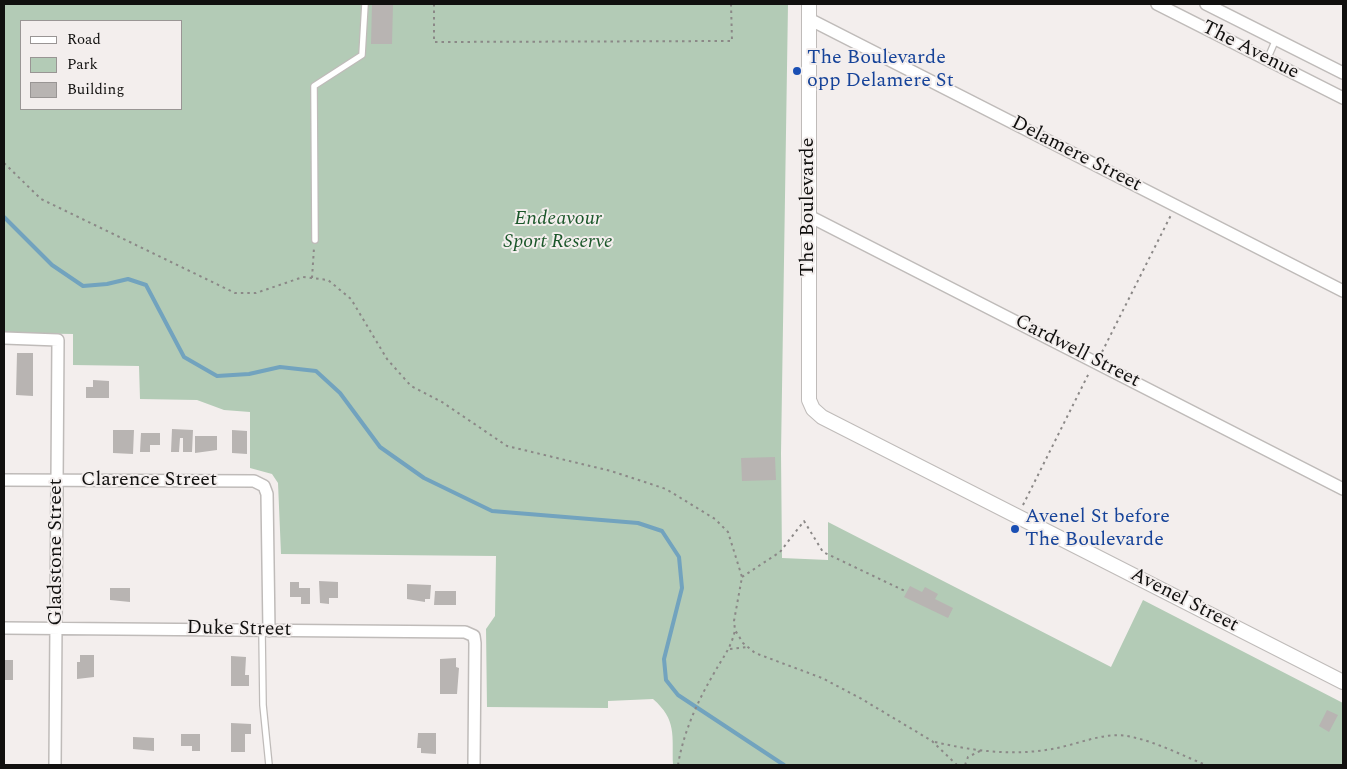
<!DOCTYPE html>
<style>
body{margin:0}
#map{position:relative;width:1347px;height:769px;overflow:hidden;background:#f3eeed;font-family:Spectral,serif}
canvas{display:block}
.frame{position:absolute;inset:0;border:5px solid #11100f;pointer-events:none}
.legend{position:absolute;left:20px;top:20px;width:162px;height:90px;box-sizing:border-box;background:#f3eeed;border:1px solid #999594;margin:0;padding:6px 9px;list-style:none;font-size:15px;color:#11100f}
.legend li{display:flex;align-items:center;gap:10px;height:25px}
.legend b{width:25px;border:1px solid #999594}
</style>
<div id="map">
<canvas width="1347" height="769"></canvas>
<div class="frame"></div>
<ul class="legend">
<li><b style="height:6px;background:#fff"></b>Road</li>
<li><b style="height:14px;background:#b3cbb6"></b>Park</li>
<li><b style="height:14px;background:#b8b4b2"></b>Building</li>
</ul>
</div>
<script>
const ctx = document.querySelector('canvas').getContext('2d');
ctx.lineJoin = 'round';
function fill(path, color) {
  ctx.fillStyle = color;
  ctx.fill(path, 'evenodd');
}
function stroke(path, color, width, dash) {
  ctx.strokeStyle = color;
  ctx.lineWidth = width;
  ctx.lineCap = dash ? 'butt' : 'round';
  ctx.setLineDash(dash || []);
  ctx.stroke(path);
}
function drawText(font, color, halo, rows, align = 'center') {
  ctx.font = font + ' Spectral,serif';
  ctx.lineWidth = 4;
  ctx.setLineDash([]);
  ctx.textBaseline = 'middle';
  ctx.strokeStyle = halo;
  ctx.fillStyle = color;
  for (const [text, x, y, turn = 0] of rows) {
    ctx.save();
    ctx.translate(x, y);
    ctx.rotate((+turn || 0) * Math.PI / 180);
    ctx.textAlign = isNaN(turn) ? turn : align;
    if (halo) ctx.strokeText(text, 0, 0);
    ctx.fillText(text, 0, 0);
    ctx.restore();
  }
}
fill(new Path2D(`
 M4,4H788L781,453L782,558L828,560V522L1111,667L1143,600L1343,703V765H673C672,735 677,720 653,699L608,701V708L487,707L486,629L495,616L496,556L281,554L278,483L272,474L250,468V412L224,410L197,400L140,399L139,366L73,365V334L4,333ZM21,21H181V109H21Z`), '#b3cbb6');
stroke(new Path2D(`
 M4,217L52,265L83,286L107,284L128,279L146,285L184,357L217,376L249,374L280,367L316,371L340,393L380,447L424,478L492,511L638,523L662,531L679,557L682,588L664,659L666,680L678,695L784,765`), '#72a3be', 4);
fill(new Path2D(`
 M372,4H393L392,44H371Z
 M17,353H33V396L16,395Z
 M93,380L109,381V398H86V387H93Z
 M172,429L193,430L192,452H183V438H180L179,452H171Z
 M113,430H134L133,454L113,453Z
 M232,430L247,431V454L232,453Z
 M141,433H160V445H150V452H140Z
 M195,436H217V450L195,453Z
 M775,457L776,480L742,481L741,458Z
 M319,581L338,582V598H329V604L320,603Z
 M290,582H299V588H310V604H301V597H290Z
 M407,584L431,585L430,599H425V602L407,599Z
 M910,586L922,592L925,587L938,594L935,599L953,608L948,618L904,597Z
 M110,588H130V602L110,600Z
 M435,591H456V605H434Z
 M80,655H94V677L77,679V662H80Z
 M231,656L246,657L245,675H249V686H231Z
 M456,658V667L459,668L457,694H440V659Z
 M4,660H13V680H4Z
 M1327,710L1338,715L1329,732L1319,726Z
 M231,723L251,724V734H245V752H231Z
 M418,733H436V754L421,753V748H417Z
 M181,734H200V751H192V746H181Z
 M133,737L154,738V751L133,749Z`), '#b8b4b2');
const service = new Path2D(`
 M1267,60L1276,39
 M315,240L314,86L362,55L365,4
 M262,631L263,705L269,765`);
const minor = new Path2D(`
 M1157,4L1343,98
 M1206,4L1343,73
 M809,19L1343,291
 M809,216L1343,489
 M4,338L58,340L55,765
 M4,480L254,481L264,486L267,494L269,631
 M4,628L465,632L474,636L475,643L474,765`);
const tertiary = new Path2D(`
 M809,4V400L813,409L822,417L1343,682`);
stroke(service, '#bfbbb9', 8);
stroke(minor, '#bfbbb9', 14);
stroke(tertiary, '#bfbbb9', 16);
stroke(new Path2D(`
 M434,4V42L732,41L731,4
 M4,163L41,199L235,293H256L303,277L328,280L351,299L387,359L411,386L442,402L507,446L611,471L666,489L715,519L728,532L742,577L734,621L735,630L743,643L755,653L822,678L860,698L932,741L957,765
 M312,278L314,248
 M1102,352L1171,215
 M1023,505L1089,373
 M742,577L780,552L804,521L823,552L907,592
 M730,649L748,647
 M935,742C973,751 1013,756 1052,749C1076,745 1103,732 1127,736C1155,741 1181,755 1206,765
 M678,765C683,734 697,702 713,675C722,658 731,649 735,630
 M965,765L968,757L980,751`), '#8b8887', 2, [2.5, 4]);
stroke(service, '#fff', 5.5);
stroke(minor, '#fff', 11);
stroke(tertiary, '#fff', 14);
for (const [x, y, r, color] of [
 [797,71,5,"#1a4fb4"],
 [1015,529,5,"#1a4fb4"]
]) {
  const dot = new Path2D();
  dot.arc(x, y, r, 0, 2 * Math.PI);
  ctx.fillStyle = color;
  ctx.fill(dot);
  stroke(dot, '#f3eeed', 2);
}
drawText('20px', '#11100f', '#f3eeed', [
 ["The Avenue",1250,51,27],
 ["Delamere Street",1076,155,27],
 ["The Boulevarde",809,207,-90],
 ["Cardwell Street",1077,352,27],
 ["Clarence Street",149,481],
 ["Gladstone Street",57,552,-90],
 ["Avenel Street",1184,601,27],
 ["Duke Street",239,630,1]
]);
drawText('20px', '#164399', '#f3eeed', [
 ["The Boulevarde",807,59],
 ["opp Delamere St",807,82],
 ["Avenel St before",1025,518],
 ["The Boulevarde",1025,541]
], 'left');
drawText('italic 20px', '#1a5629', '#f3eeed', [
 ["Endeavour",558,220],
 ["Sport Reserve",558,243]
]);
</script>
